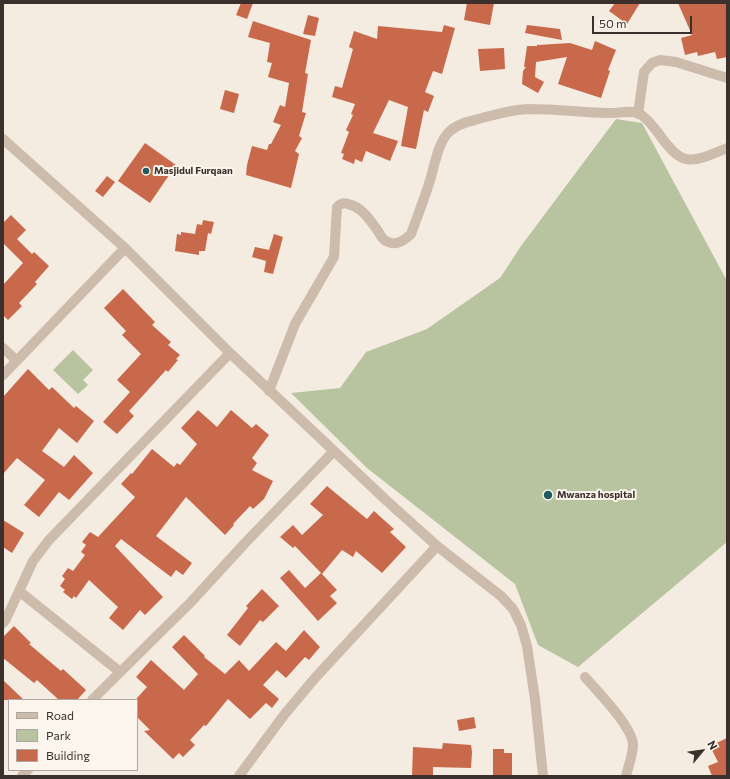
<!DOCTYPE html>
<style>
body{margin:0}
#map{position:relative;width:730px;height:779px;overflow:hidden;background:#f4ebe1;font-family:Commissioner,sans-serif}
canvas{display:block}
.frame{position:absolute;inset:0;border:4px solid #3b302b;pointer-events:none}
.legend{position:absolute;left:8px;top:699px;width:130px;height:72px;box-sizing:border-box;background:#fbf5ee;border:1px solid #aea6a0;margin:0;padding:5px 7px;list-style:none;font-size:12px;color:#3b302b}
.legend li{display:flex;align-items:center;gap:8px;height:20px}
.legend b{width:20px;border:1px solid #aea6a0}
.north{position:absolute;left:682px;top:731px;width:40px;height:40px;-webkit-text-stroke:3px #fbf5ee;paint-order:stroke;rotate:61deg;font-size:11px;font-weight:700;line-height:16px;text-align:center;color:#3b302b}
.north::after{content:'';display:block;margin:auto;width:14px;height:18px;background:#3b302b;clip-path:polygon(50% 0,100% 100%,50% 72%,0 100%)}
.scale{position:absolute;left:592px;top:16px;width:100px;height:18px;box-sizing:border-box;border:2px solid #3b302b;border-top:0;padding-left:5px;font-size:12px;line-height:14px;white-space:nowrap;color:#3b302b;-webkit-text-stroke:3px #fbf5ee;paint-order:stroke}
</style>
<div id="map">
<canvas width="730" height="779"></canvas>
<div class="frame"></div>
<ul class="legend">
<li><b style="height:5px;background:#cdbbac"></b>Road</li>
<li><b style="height:11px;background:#b8c4a0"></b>Park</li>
<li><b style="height:11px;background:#c8694b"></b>Building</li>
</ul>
<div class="north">N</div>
<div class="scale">50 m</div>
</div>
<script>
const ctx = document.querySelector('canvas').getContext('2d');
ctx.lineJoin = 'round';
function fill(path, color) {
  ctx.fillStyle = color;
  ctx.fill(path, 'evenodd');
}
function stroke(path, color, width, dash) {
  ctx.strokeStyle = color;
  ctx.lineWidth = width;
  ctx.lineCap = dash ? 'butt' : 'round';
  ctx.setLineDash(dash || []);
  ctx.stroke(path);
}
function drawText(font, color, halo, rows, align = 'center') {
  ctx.font = font + ' Commissioner,sans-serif';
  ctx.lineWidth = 4;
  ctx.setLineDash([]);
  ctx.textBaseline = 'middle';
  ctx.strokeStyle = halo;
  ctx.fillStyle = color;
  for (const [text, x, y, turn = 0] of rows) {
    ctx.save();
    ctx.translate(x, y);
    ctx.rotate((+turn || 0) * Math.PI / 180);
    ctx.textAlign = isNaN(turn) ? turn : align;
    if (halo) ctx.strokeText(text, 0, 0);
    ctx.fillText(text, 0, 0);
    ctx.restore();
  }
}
fill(new Path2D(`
 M616,119L642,123L727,281V542L578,667L538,645L515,584L367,468L291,393L340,388L366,352L427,329L500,278L521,246Z
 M73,350L93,370L83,380L88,385L78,394L53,370Z`), '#b8c4a0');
fill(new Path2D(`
 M241,3H253L247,19L236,15Z
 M467,3H494L490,25L464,20Z
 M615,3H640L627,24L609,11Z
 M678,3H727V57L717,59L715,52L698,56L697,52L685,55L681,38L692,35Z
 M308,15L319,18L315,36L303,34Z
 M253,21L311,40L305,73L308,74L302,112L306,113L299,136L302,138L295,151L299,154L291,188L246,175L247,165L252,146L267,150L269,144H271L281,125L273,122L280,105L285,107L289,83L268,77L272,63L267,62L270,43L248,37Z
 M444,25L455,28L442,74L433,71L425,92L434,96L428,112L424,110L416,149L401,146L408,107L389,100L373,133L398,141L390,161L366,151L362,162L355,159L354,164L342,159L344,154L341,153L349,132L346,130L353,115L351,114L355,104L332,97L335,86L342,88L353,49L349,47L354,31L377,39L378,26L442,32Z
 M527,25L560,29L562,40L525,33Z
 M595,41L616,50L608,70L610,71L601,98L558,84L567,57L536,62L535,77L544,82L538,93L522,84L523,71L526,67H524L527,46H537V44L538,45L570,43L592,50Z
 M504,48L505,69L480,71L478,49Z
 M225,90L239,94L234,113L220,109Z
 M145,143L176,165L150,203L118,181Z
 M107,176L115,182L103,197L95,191Z
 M11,215L26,230L17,239L32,254L34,252L49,266L35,282L37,284L19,303L22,306L8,320L3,315V285L23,263L3,243V223Z
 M203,220L214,222L211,234L208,233L205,251H199V255L175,251L177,234L181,235V232L195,234L197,224L202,225Z
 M274,234L283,237L273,274L264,272L266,261L252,257L255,247L269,250Z
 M123,289L155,322L152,325L171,342L168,345L180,355L176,359L178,360L168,372L166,370L129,411L134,416L117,434L103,422L130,392L117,380L141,354L122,335L126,331L104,308Z
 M28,369L49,390L52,387L74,408L76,406L94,421L77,443L59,428L42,451L64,467L74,455L93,473L69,500L59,492L39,517L24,505L45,480L17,458L3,474V397Z
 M198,410L217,427L231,410L252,428L256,424L269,435L252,458L257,463L252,470L273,481L264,499L253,509L250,506L233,524L234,525L225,535L186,497L156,536L192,563L183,575L176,570L171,577L121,539L115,546L163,597L145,615L140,610L123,630L109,618L118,607L89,580L76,598L74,596L72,599L63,592L65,590L60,586L65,579L62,576L68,568L73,571L85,555L81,552L86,545L82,542L90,532L98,537L135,497L121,484L131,473L132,474L152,449L174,467L177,463L180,465L197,444L181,428Z
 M327,486L367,519L374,511L394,529L390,532L406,547L382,573L356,551L353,557L342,550L322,574L295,546L293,548L280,537L293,525L302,535L323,515L310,504Z
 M3,520L24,533L12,553L3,547Z
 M289,570L305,588L321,573L337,590L330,596L337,603L318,621L280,578Z
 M262,589L279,606L263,622L260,620L240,646L227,635L248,608L246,606Z
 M14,626L31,643L29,644L61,671L63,669L86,690L77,700H59L37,680L34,683L3,658V637Z
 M304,630L320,647L309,660L305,657L286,678L277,670L263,685L279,699L272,708L266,703L250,719L228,699L206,726L204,725L190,740L195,745L183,757L179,753L173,759L144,731L150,730L137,717V698L147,687L136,677L151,660L184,690L198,674L172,647L184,635L205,656L204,657L225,674L239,660L249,671L276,642L286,651Z
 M3,680L24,700H3Z
 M474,717L476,728L459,731L457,720Z
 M727,738V776H712L708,766L718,762L710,746Z
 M443,743L471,745L472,752L471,768L433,767V776H412L413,747L442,749Z
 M493,749H504V753H512V776H493Z`), '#c8694b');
stroke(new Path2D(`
 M638,114L644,72L652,63L660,60L676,62L727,78
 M3,139L125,248L230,353L387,501L437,546L501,596L513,609L521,625L527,646L535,699L543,776
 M3,348L16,360
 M3,375L125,248
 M269,391L295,324L334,257L337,207C340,204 343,202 348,204C362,207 370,220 378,231C380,235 384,241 388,242C397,246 405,240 411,234C418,215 425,197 431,177C435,163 438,144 448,133C454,126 466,122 475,120C492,115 510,110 528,109C554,109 581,112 607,113C617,114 631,109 640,114C648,119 653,126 659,134C683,168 691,163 727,148
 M19,591L120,672
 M3,623L6,619L33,561L49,540L230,353
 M585,677C597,691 633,727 633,745C633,754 628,768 626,776
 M92,700L191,602L246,542L334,451
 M22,776L28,770
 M239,776L284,715L315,678L437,546`), '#cdbbac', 10);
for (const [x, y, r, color] of [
 [146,171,4,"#1f5a5e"],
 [548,495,5,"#1f5a5e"]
]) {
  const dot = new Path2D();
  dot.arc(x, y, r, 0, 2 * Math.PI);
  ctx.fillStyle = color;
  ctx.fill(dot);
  stroke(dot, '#fbf5ee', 1.5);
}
drawText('bold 10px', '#3b302b', '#fbf5ee', [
 ["Masjidul Furqaan",154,171],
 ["Mwanza hospital",557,495]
], 'left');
</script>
